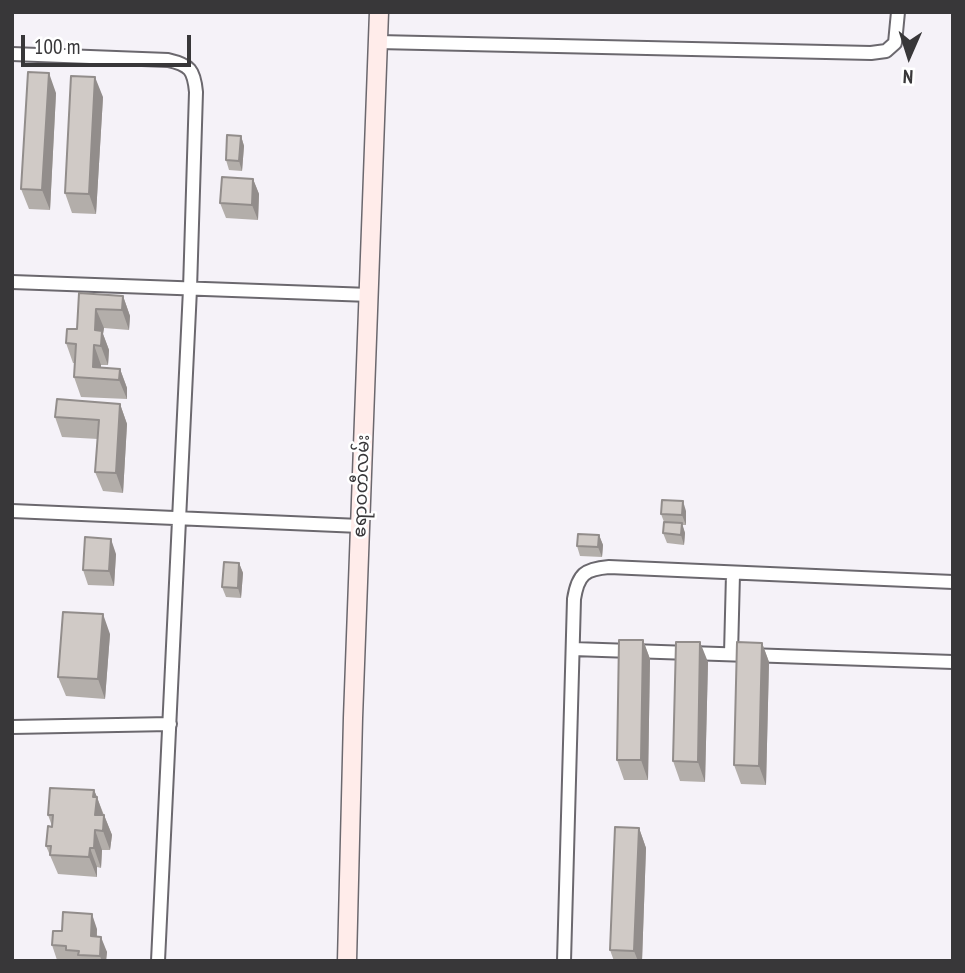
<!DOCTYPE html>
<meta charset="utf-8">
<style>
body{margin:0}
#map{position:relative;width:965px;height:973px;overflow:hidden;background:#f5f2f8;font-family:"PT Sans Narrow",sans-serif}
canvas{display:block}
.frame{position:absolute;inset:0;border:14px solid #383739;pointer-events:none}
.north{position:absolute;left:874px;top:21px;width:70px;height:70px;-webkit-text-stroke:5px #fff;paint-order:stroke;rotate:183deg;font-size:19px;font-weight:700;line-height:28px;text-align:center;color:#383739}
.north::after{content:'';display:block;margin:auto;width:24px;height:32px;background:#383739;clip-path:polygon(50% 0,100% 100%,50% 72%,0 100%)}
.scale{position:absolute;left:21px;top:35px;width:170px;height:32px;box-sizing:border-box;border:4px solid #383739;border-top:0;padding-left:9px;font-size:21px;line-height:24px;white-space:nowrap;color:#383739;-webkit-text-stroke:5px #fff;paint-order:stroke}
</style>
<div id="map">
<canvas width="965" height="973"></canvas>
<div class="frame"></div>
<div class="north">N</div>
<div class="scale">100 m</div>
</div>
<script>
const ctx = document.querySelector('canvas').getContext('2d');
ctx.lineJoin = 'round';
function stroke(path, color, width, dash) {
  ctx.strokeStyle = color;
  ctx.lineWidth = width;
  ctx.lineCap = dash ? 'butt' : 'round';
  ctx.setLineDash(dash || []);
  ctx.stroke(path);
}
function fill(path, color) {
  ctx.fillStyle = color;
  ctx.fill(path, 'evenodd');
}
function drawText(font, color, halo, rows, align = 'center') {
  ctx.font = font + ' "PT Sans Narrow","Noto Sans Myanmar",sans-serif';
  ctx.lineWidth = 5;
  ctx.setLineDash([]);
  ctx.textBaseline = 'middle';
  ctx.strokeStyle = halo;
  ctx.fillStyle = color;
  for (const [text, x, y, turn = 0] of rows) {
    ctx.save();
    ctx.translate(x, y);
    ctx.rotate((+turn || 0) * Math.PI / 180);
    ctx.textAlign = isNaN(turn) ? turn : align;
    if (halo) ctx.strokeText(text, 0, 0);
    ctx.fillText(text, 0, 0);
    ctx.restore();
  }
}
const street = new Path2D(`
 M378,42L871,53L886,51L895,43L898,12
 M12,54L168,60C190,65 194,70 196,92L190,289L158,961
 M12,282L370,295
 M12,511L360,526
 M573,649L953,662
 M731,654L733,574
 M12,727L170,724
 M564,961L574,599C578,574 585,569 609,567L953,582`);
const secondary = new Path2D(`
 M347,961L353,718L379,12`);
stroke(street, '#6b686e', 16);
stroke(secondary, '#6b686e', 21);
stroke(street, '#fff', 12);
stroke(secondary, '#ffecea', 18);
fill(new Path2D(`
 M56,93L50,210L29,209L21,189Z
 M103,97L96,214L72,213L65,193Z
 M241,136L244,146L242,171L229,170L226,160Z
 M253,179L259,194L258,220L226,218L220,203Z
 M79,293L123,296L130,316L129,330L104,328L103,334L109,350L108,365H101V367L120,369L127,388V399L81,397L74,377L75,363H73L66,343L77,329Z
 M120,404L127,424L123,493L103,491L95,472L98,439L62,437L55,417Z
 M686,511V525H682L685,533L684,545L667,543L663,533L664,522L661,514Z
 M599,535L603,545L602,557L580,556L577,546Z
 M116,554L114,586L88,585L83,570Z
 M239,563L243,573L241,598L226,597L222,587Z
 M110,634L105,699L66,696L58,677Z
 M643,640L650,659L648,780H624L617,760Z
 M762,643L769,662L766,785L741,784L734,765Z
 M708,662L705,782L680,781L673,761Z
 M94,790L112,835L110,850H102L101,868L97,867V877L58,874L46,846L52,826L48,815Z
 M639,828L646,848L642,961H614L610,950Z
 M97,929V937L107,952L106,961L57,960L52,945L62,931Z`), '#b3aeaa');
fill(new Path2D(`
 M49,73L56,93L50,210L42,190Z
 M95,77L103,97L96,214L89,194Z
 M241,136L244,146L242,171L239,161Z
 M253,179L259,194L258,220L252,205Z
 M123,296L130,316L129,330L122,310Z
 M96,309L104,328L103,334L109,350L108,365L95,330Z
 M94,345L101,365L100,379L93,367Z
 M120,369L127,388V399L119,380Z
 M120,404L127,424L123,493L116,473Z
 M683,501L686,511V525L682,515Z
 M682,523L685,533L684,545L681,535Z
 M599,535L603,545L602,557L598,547Z
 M111,539L116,554L114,586L109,571Z
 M239,563L243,573L241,598L238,588Z
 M103,614L110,634L105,699L98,679Z
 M643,640L650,659L648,780L641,760Z
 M700,642L708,662L705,782L698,762Z
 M762,643L769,662L766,785L759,766Z
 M94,790L97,797L104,817L95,815L93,797Z
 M104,815L112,835L110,850L103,831Z
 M639,828L646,848L642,961H638L634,951Z
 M95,830L102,850L101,868L94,848Z
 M90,848L97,867V877L89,857Z
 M92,914L97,929L96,951L91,936Z
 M101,937L107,952L106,961H102L100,956Z`), '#928d8b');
const building = new Path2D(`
 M28,72L49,73L42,190L21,189Z
 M71,76L95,77L89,194L65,193Z
 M227,135L241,136L239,161L226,160Z
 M222,177L253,179L252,205L220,203Z
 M79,293L123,296L122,310L96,309L95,330L102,331L101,346L94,345L93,367L120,369L119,380L74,377L76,344L66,343L67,329H77Z
 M57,399L120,404L116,473L95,472L99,420L55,417Z
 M662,500L683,501L682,515L661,514Z
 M664,522L682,523L681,535L663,533Z
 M578,534L599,535L598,547L577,546Z
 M85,537L111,539L109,571L83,570Z
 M224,562L239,563L238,588L222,587Z
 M63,612L103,614L98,679L58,677Z
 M619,640H643L641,760H617Z
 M676,642H700L698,762L673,761Z
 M737,642L762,643L759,766L734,765Z
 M50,788L94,790L93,797H97L95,815H104L103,831L95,830L94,848H90L89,857L50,855L51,846H46L48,826L52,827L53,815H48Z
 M615,827L639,828L634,951L610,950Z
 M63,912L92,914L91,936L101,937L100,956L78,955L79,951L66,950V946L52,945L53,931H62Z`);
fill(building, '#d0cac6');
stroke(building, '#928d8b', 2);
drawText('18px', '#383739', '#fff', [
 ["ဧရာဝတီလမ်း",362,486,-88]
]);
</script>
